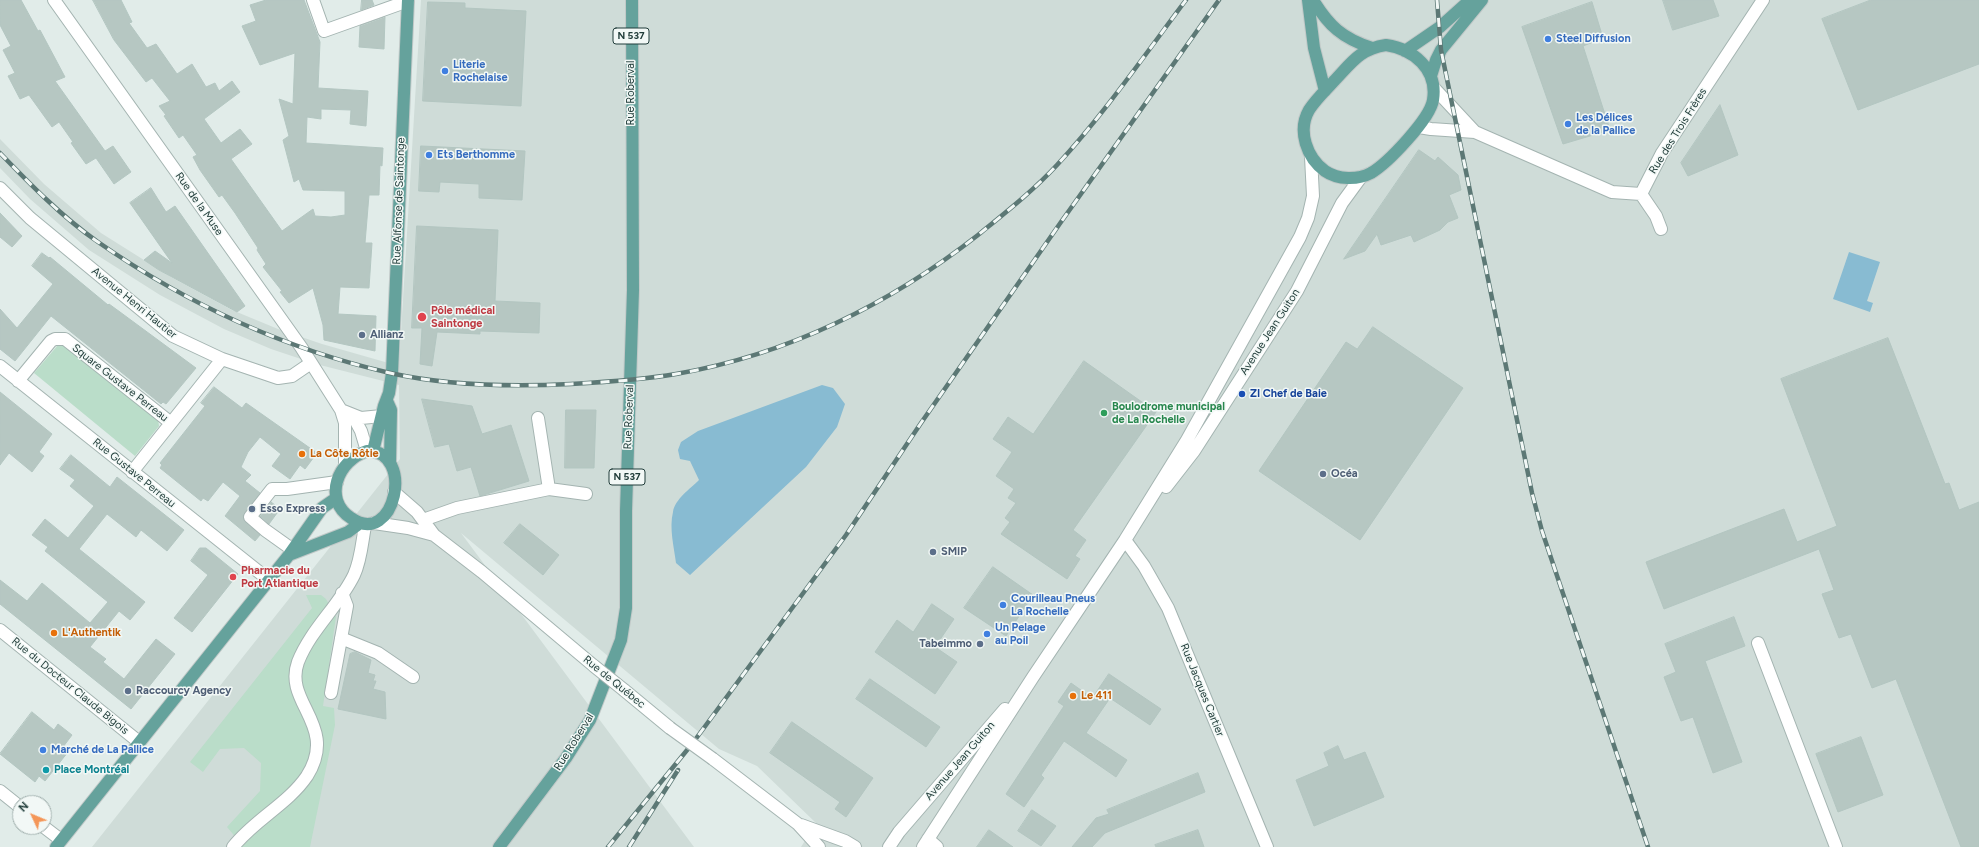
<!DOCTYPE html>
<meta charset="utf-8">
<style>
body{margin:0}
#map{position:relative;width:1979px;height:847px;overflow:hidden;background:#e1ece9;font-family:Figtree,sans-serif}
canvas{display:block}
.north{position:absolute;left:12px;top:795px;width:40px;height:40px;box-sizing:border-box;background:#f2f8f6;border:1px solid #9eadab;border-radius:50%;rotate:314deg;font-size:11px;font-weight:700;line-height:16px;text-align:center;color:#213d3a}
.north::after{content:'';display:block;margin:auto;width:14px;height:18px;background:#f49658;clip-path:polygon(50% 0,100% 100%,50% 72%,0 100%)}
</style>
<div id="map">
<canvas width="1979" height="847"></canvas>
<div class="north">N</div>
</div>
<script>
const ctx = document.querySelector('canvas').getContext('2d');
ctx.lineJoin = 'round';
function fill(path, color) {
  ctx.fillStyle = color;
  ctx.fill(path, 'evenodd');
}
function stroke(path, color, width, dash) {
  ctx.strokeStyle = color;
  ctx.lineWidth = width;
  ctx.lineCap = dash ? 'butt' : 'round';
  ctx.setLineDash(dash || []);
  ctx.stroke(path);
}
function drawText(font, color, halo, rows, align = 'center') {
  ctx.font = font + ' Figtree,sans-serif';
  ctx.lineWidth = 3;
  ctx.setLineDash([]);
  ctx.textBaseline = 'middle';
  ctx.strokeStyle = halo;
  ctx.fillStyle = color;
  for (const [text, x, y, turn = 0] of rows) {
    ctx.save();
    ctx.translate(x, y);
    ctx.rotate((+turn || 0) * Math.PI / 180);
    ctx.textAlign = isNaN(turn) ? turn : align;
    if (halo) ctx.strokeText(text, 0, 0);
    ctx.fillText(text, 0, 0);
    ctx.restore();
  }
}
fill(new Path2D(`
 M421,0H1979V847H801L816,823L757,766L719,749L461,533L694,847H92L400,459L399,385L316,364L271,349L224,329L160,295L89,250L30,199L0,168V139L44,184L101,233L171,277L232,310L278,329L322,344L399,366Z`), '#cfdcd8');
fill(new Path2D(`
 M65,344L158,419L159,426L135,456L34,373L58,345Z
 M306,595H321L326,599L336,617L323,706L334,708L335,725L310,847H233L238,840L227,827L260,791L261,763L244,748L220,749L203,772L190,762L312,608Z`), '#baddc9');
fill(new Path2D(`
 M1849,252L1880,262L1867,301L1873,303L1870,312L1833,299Z
 M822,385L833,388L845,404L837,427L806,467L690,575L676,563C674,547 669,528 673,512C675,499 690,489 699,480L690,461L680,459L678,450L681,442L698,431Z`), '#88bbd2');
const building = new Path2D(`
 M0,0H21L38,31L40,30L65,77L55,81L105,151L113,146L131,172L114,184L96,158L86,164L71,143L73,142L59,122L52,127L29,95L20,99L8,76L15,73L3,50L11,46L0,25Z
 M93,0H121L132,22L129,23L147,48L156,44L177,74L192,64L206,87L215,83L219,91L232,81L240,92L204,119L221,143L240,129L252,144L231,159L282,231L313,209L315,216L331,217L345,215V191L303,190L299,179L294,182L283,140L289,136L279,99L293,104L295,53L260,65L242,26L256,21L250,5L266,0H304L320,42L318,88L368,91L366,126L350,124L351,110L321,109V119L307,117L306,143L383,148L382,166L380,165L379,195H369L365,243H372L369,288L340,287L338,314L376,316L375,351L324,340L323,325L313,288L289,303L280,292L282,291L263,267L266,264L257,250L258,248L235,213L222,195L219,197L200,170L193,157L197,155L183,135L179,138L164,116L166,115L159,106L170,101L152,78L146,82L114,40Z
 M362,0H372L374,5L361,10Z
 M1663,0H1713L1719,16L1673,30Z
 M1871,0H1979V64L1858,110L1822,19Z
 M428,2L465,3V8L526,11L521,106L423,101Z
 M1592,2L1603,38L1583,46L1610,130L1563,144L1522,27Z
 M385,17L384,49L359,47L360,26Z
 M1720,105L1738,155L1688,176L1681,163Z
 M421,146L525,151L522,200L479,198V184L440,182L439,192L419,191Z
 M1419,150L1435,161L1438,157L1458,175L1461,190L1449,195L1458,218L1448,222L1440,230L1414,242L1411,235L1381,245L1377,234L1365,251L1344,259Z
 M151,188L166,212L175,206L245,306L237,312L159,270L144,260L155,251L172,263L130,203Z
 M0,213L22,236L12,247L0,237Z
 M417,226L498,230L495,301L540,303L539,333L480,331V334L437,332L432,366L420,364L422,328H412Z
 M42,253L49,258L50,257L108,305L109,304L120,312L196,368L166,404L163,402L161,404L51,316L15,361L0,349V309L17,328L53,284L32,266Z
 M1373,327L1463,388L1360,540L1259,471L1346,342L1357,349Z
 M1888,338L1945,484L1949,483L1959,510L1979,502V847H1961L1896,679L1872,688L1851,634L1839,638L1822,594L1834,590L1819,549L1664,609L1646,562L1784,509L1797,542L1837,526L1781,379Z
 M1084,361L1156,412L1073,530L1086,540L1075,556L1080,559L1067,579L1001,534L1010,522L1005,518L1016,503L1008,498L1014,489L996,476L1012,452L993,439L1008,417L1033,434Z
 M214,387L242,408L246,403L317,453L305,469L300,465L290,479L272,466L281,454L260,437L248,452L241,467L251,475L245,481L260,493L243,516L245,522L260,535L255,541L225,516L240,496L223,482L208,501L203,498L201,501L160,468L162,465L160,463L205,406L201,403Z
 M0,392L52,434L39,452L44,456L32,472L9,453L0,465Z
 M422,399L472,406L482,434L511,425L529,481L480,496L471,467L457,471L449,444L435,447Z
 M566,410H596L594,468H565Z
 M71,455L110,487L117,477L184,530L167,551L141,530L136,537L107,514L79,549L145,602L130,620L119,611L90,647L106,659L103,662L124,679L156,639L175,654L131,709L0,604V580L27,601L42,583L90,623L108,602L45,551L48,547L32,535L45,519L68,538L94,506L70,486L75,480L60,469Z
 M271,502L280,509L269,524L260,516Z
 M520,524L559,555L543,575L504,543Z
 M200,548H206L238,574L192,632L174,618L208,575L191,561Z
 M993,567L1033,595L1006,636L964,608Z
 M932,604L954,619L935,647L957,662L935,694L875,652L897,620L913,632Z
 M1734,617L1745,646L1705,661L1742,762L1713,773L1693,717L1681,721L1664,677L1676,672L1665,644Z
 M355,652L371,660L368,673L375,675L373,681H376L373,689L385,692L386,719L338,709L350,654Z
 M1109,674L1161,709L1150,725L1110,698L1086,733L1127,760L1116,777L1064,741L1041,775L1044,778L1024,807L1006,794L1064,706L1058,702L1071,683L1092,698Z
 M870,679L940,727L926,747L856,699Z
 M32,712L54,730L58,724L72,735L63,747L68,752L45,781L39,776L35,782L0,754Z
 M792,722L873,778L846,817L835,809L840,802L770,753Z
 M1861,737L1883,795L1838,812L1816,754Z
 M1338,746L1344,760L1365,752L1384,797L1314,826L1296,780L1329,766L1324,753Z
 M1198,773L1205,792L1105,833L1092,847H1072L1096,818L1109,814L1107,810Z
 M1032,810L1056,826L1041,846L1018,831Z
 M989,830L1013,847H977Z
 M1198,830L1204,847H1156L1155,845Z`);
fill(building, '#b6c7c2');
stroke(building, '#b3c6c1', 1);
const minor = new Path2D(`
 M54,0L301,347L341,410L345,423V465
 M313,0L324,31L408,1
 M1434,88L1475,132
 M1419,127L1431,129L1475,132L1612,192L1641,194L1662,153L1763,0
 M0,188L30,218L173,336L222,359L278,378L292,376L311,363
 M1641,194L1656,216L1661,229
 M0,366L269,580
 M18,381L51,341L55,339H65L171,423
 M341,410L361,418L382,416
 M353,416L361,431L367,451
 M538,418L549,489
 M132,472L222,359
 M1166,487L1194,451L1297,291L1342,203L1361,177
 M394,492L417,512L434,535L482,572L594,666
 M423,520L457,508L549,489L586,494
 M374,523L408,528L434,535
 M1125,540L1144,566L1168,608L1267,847
 M293,550L265,530L250,517L272,489H287L337,482
 M0,630L139,742
 M341,638L378,653L413,677
 M1758,643L1836,847
 M624,690L670,728
 M331,693L347,606L342,593
 M713,759L798,824L819,847
 M0,791L20,807
 M801,825L845,841L855,847
 M44,827L61,840
 M928,839L937,847
 M233,847C254,820 288,804 307,776C339,725 283,703 298,662C311,629 339,606 354,575C361,560 362,542 365,526
 M889,847L899,832L1005,709
 M923,847L1033,677L1125,540L1187,440L1300,237L1308,218L1313,196L1311,157`);
const major = new Path2D(`
 M1308,0L1314,48L1325,91
 M1313,0C1329,26 1342,38 1372,48
 M1386,45C1413,49 1438,69 1433,100C1430,119 1388,163 1371,173C1358,180 1338,180 1325,171C1307,158 1297,131 1309,110C1316,99 1326,90 1335,80C1352,62 1360,49 1386,45Z
 M1405,51L1440,27L1470,0
 M1431,76L1436,60L1441,50L1482,0
 M387,401L391,410L390,463
 M367,451C416,450 395,549 351,518C322,499 338,460 367,451Z
 M373,451L384,406L389,393L392,373L408,0
 M289,555L348,532L359,524
 M56,847L289,555L322,508L335,499
 M499,847L566,758L590,720L621,640L626,608V511L633,290L632,0`);
stroke(minor, '#a4b4b1', 14);
stroke(major, '#c1c9c8', 14);
stroke(minor, '#fff', 12);
stroke(major, '#65a29c', 12);
const rail = new Path2D(`
 M1437,0L1441,50L1532,493L1542,531L1648,847
 M0,153C30,184 62,217 98,242C187,304 285,349 390,373C449,386 512,387 571,384C606,382 641,380 676,374C787,355 890,304 978,235C1005,213 1033,191 1057,165C1104,114 1144,56 1186,0
 M608,847L692,744L846,535L921,423L1061,222L1219,0
 M629,847L678,770`);
stroke(rail, '#5c7875', 4.5);
stroke(rail, '#f2f8f6', 3, [9]);
const minorBridge = new Path2D(`
 M594,666L624,690
 M670,728L713,759`);
stroke(minorBridge, '#a4b4b1', 14, []);
stroke(minorBridge, '#fff', 12);
for (const [x, y, r, color] of [
 [1548,39,4,"#3f7fe0"],
 [445,71,4,"#3f7fe0"],
 [1568,124,4,"#3f7fe0"],
 [429,155,4,"#3f7fe0"],
 [422,317,5,"#e0444e"],
 [362,335,4,"#5c6f8a"],
 [1242,394,4,"#1a4fb4"],
 [1104,413,4,"#2e9e5b"],
 [302,454,4,"#e8710a"],
 [1323,474,4,"#5c6f8a"],
 [252,509,4,"#5c6f8a"],
 [933,552,4,"#5c6f8a"],
 [233,577,4,"#e0444e"],
 [1003,605,4,"#3f7fe0"],
 [54,633,4,"#e8710a"],
 [987,634,4,"#3f7fe0"],
 [980,644,4,"#5c6f8a"],
 [128,691,4,"#5c6f8a"],
 [1073,696,4,"#e8710a"],
 [43,750,4,"#3f7fe0"],
 [46,770,4,"#0f9aa8"]
]) {
  const dot = new Path2D();
  dot.arc(x, y, r, 0, 2 * Math.PI);
  ctx.fillStyle = color;
  ctx.fill(dot);
  stroke(dot, '#f2f8f6', 1.5);
}
for (const [x, y, w] of [
 [631,36,36],
 [627,477,36]
]) {
  const box = new Path2D();
  box.roundRect(x - w / 2, y - 8, w, 16, 3);
  ctx.fillStyle = '#f2f8f6';
  ctx.fill(box);
  stroke(box, '#213d3a', 1);
}
drawText('bold 10px', '#213d3a', null, [
 ["N 537",631,36],
 ["N 537",627,477]
]);
drawText('bold 11px', '#366cbe', '#f2f8f6', [
 ["Steel Diffusion",1556,39],
 ["Literie",453,65],
 ["Rochelaise",453,78],
 ["Les Délices",1576,118],
 ["de la Pallice",1576,131],
 ["Ets Berthomme",437,155],
 ["Courilleau Pneus",1011,599],
 ["La Rochelle",1011,612],
 ["Un Pelage",995,628],
 ["au Poil",995,641],
 ["Marché de La Pallice",51,750]
], 'left');
drawText('11px', '#213d3a', '#f2f8f6', [
 ["Rue Roberval",631,93,-90],
 ["Rue des Trois Frères",1678,131,-58],
 ["Rue Alfonse de Saintonge",399,201,-88],
 ["Rue de la Muse",199,204,55],
 ["Avenue Henri Hautier",134,303,39],
 ["Avenue Jean Guiton",1270,332,-57],
 ["Square Gustave Perreau",120,383,38],
 ["Rue Roberval",629,417,-88],
 ["Rue Gustave Perreau",134,473,39],
 ["Rue de Québec",614,682,39],
 ["Rue du Docteur Claude Bigois",70,686,39],
 ["Rue Jacques Cartier",1202,690,68],
 ["Rue Roberval",574,742,-58],
 ["Avenue Jean Guiton",960,761,-49]
]);
drawText('bold 11px', '#be3a42', '#f2f8f6', [
 ["Pôle médical",431,311],
 ["Saintonge",431,324],
 ["Pharmacie du",241,571],
 ["Port Atlantique",241,584]
], 'left');
drawText('bold 11px', '#4e5e75', '#f2f8f6', [
 ["Allianz",370,335],
 ["Océa",1331,474],
 ["Esso Express",260,509],
 ["SMIP",941,552],
 ["Tabeimmo",972,644,"right"],
 ["Raccourcy Agency",136,691]
], 'left');
drawText('bold 11px', '#164399', '#f2f8f6', [
 ["ZI Chef de Baie",1250,394]
], 'left');
drawText('bold 11px', '#27864d', '#f2f8f6', [
 ["Boulodrome municipal",1112,407],
 ["de La Rochelle",1112,420]
], 'left');
drawText('bold 11px', '#c56008', '#f2f8f6', [
 ["La Côte Rôtie",310,454],
 ["L'Authentik",62,633],
 ["Le 411",1081,696]
], 'left');
drawText('bold 11px', '#0d838f', '#f2f8f6', [
 ["Place Montréal",54,770]
], 'left');
</script>
